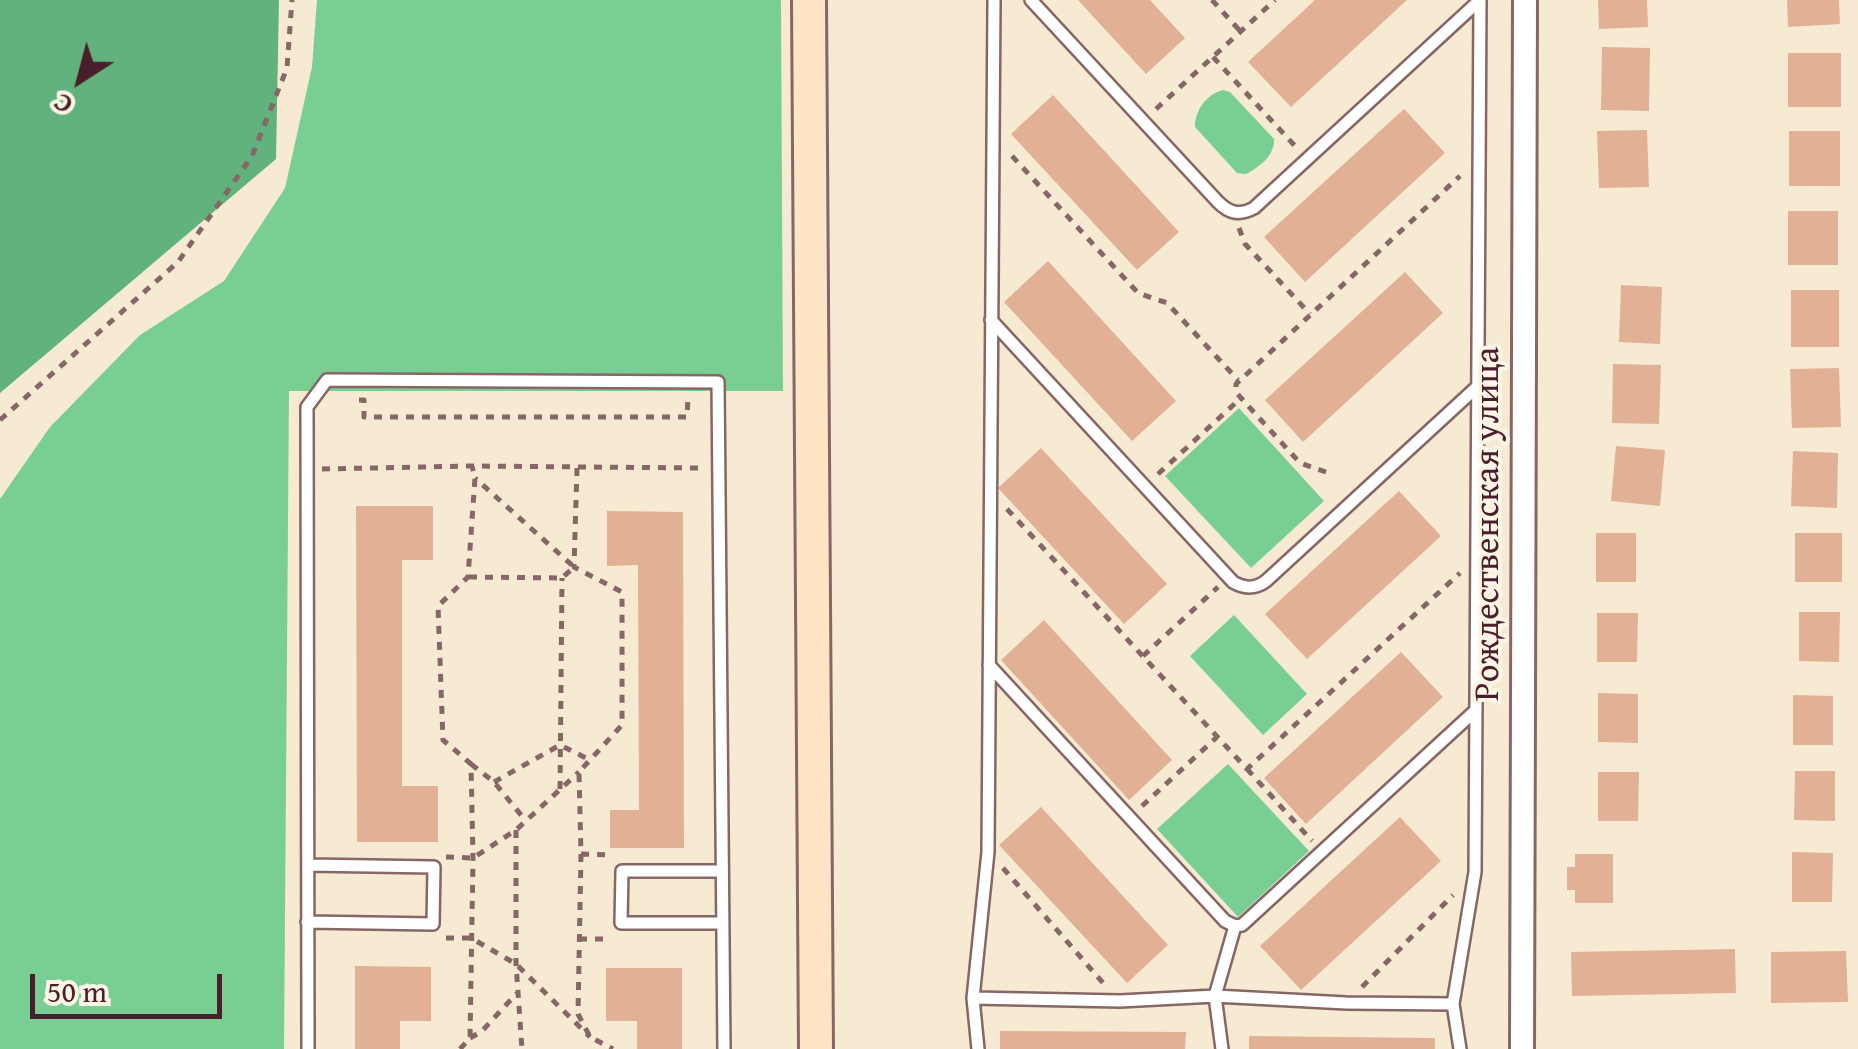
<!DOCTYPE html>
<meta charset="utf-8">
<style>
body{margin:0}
#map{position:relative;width:1858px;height:1049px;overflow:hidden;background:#f7ead3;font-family:"Gentium Book Plus",serif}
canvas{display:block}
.north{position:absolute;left:30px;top:30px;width:100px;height:100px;-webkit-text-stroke:8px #fcf5e5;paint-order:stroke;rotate:216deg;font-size:28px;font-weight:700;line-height:40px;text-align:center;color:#4a1f2b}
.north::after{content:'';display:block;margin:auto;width:35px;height:45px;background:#4a1f2b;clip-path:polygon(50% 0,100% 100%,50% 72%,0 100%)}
.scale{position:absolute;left:30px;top:974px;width:192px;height:45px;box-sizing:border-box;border:5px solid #4a1f2b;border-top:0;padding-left:12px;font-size:30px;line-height:35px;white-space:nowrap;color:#4a1f2b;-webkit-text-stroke:8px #fcf5e5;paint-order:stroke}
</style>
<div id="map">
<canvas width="1858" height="1049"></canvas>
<div class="north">С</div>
<div class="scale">50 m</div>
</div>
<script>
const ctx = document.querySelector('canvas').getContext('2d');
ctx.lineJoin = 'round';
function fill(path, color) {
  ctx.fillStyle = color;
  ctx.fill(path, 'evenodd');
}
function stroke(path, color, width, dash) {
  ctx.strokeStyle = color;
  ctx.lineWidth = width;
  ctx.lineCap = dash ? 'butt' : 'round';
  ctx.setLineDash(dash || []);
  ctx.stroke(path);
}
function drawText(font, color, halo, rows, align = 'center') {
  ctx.font = font + ' "Gentium Book Plus",serif';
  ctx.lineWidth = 8;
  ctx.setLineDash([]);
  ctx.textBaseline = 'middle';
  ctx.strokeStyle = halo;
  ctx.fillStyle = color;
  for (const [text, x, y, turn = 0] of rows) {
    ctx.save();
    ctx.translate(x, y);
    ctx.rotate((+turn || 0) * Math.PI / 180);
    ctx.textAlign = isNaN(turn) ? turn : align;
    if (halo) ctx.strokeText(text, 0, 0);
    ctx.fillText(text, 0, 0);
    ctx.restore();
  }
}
fill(new Path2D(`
 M317,0H781L783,391H289L284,1049H0V499L50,427L140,335L224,281L285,188L312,67Z
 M1223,90L1230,92L1274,139C1275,155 1260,167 1246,174L1237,173L1195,127C1195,111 1206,94 1223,90Z
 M1239,408L1324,501L1251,568L1165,476Z
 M1234,615L1307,694L1263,735L1190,656Z
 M1228,764L1309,851L1238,917L1157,829Z`), '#79cf93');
fill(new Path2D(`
 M0,0H279L276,159L0,393Z`), '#62b27d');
fill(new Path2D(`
 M1078,0H1150L1185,38L1146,74Z
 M1315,0H1407L1291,107L1248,62Z
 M1598,0H1647L1648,27L1599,29Z
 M1787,0H1839L1840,24L1788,27Z
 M1602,47L1650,48L1649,111L1601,110Z
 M1788,53H1841V107H1788Z
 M1053,95L1179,232L1137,270L1011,134Z
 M1404,109L1445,153L1305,282L1264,237Z
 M1647,130L1649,187L1599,188L1597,131Z
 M1789,131H1840V186H1789Z
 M1788,211H1838V265H1788Z
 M1048,261L1176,401L1132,441L1004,302Z
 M1405,272L1443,313L1303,442L1265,400Z
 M1621,285L1662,287L1660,344L1619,342Z
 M1791,290H1839V347H1791Z
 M1613,364L1661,365L1659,424L1612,423Z
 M1839,368L1841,427L1792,428L1790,369Z
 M1616,446L1665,450L1660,506L1611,501Z
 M1041,448L1167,584L1124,624L998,488Z
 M1793,451L1838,453L1837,508L1791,506Z
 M1399,491L1441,536L1307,659L1265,614Z
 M356,506H433V560H402V786H438V842H357Z
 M607,511L683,512L684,848H610V810H639L638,565L607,566Z
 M1596,533H1636V582H1596Z
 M1795,533H1842V582H1795Z
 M1799,612H1840L1839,662L1799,661Z
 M1597,613H1638L1637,662H1597Z
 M1044,620L1172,760L1129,800L1001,660Z
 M1401,652L1443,697L1306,824L1264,778Z
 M1598,693L1638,694V743L1598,742Z
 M1793,695L1833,696V745H1793Z
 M1795,771H1835V821L1794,820Z
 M1598,772H1639L1638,821H1598Z
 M1041,807L1168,945L1127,983L999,845Z
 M1400,817L1441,861L1301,990L1260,946Z
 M1792,852L1833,853L1832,902H1792Z
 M1575,854H1613V903H1575V890H1567V867H1575Z
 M1735,949L1736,993L1572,996L1571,952Z
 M1846,951L1848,1002L1771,1003V952Z
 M355,966L431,967V1021H400V1049H355Z
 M606,968H682V1049H637V1021H606Z
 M1000,1031L1186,1032L1185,1049H1000Z
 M1249,1036L1435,1038V1049H1249Z`), '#e1b095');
const lane = new Path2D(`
 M1031,0L1218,202C1229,213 1239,216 1254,208L1480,0
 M991,320L1233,582C1245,589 1255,589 1266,581L1478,386
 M989,665L1225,921L1235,926L1242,925L1476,710
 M722,871H622L621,923H723
 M307,922L433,924L434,867L308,865
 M973,998L1120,1001L1215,996L1346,1003L1453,1004
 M308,1049L307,407L327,380L718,382L724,1049
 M978,1049L973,998L988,852L994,0
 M1222,1049L1215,996L1235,926
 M1460,1049L1453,1004L1475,872L1480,0`);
const street = new Path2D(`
 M1522,1049L1525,0`);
const secondary = new Path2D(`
 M809,0L816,1049`);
stroke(lane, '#876666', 16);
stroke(street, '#876666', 28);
stroke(secondary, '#876666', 38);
stroke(new Path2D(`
 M1212,0L1241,32
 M1213,57L1295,146
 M1156,109L1275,0
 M1012,156L1138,293L1167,303L1238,380
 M1239,228L1245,244L1310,314
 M359,400H364V417H687L688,399
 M0,420L178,262L252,156L287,68L292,0
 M577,468L574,567L622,592V725L579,772L581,854L611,855
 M322,469L472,466L701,468
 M1326,472L1300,463L1241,398L1236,392V384L1460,176
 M1158,474L1241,398
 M1007,509L1247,769L1460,573
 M469,577L562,578L574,567L475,478
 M1143,656L1218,587
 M471,764L494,782L526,821
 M1247,769L1312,841
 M494,782L560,745L590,760
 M560,789L562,578
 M1142,806L1217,737
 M516,830V964L522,1049
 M581,854L578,1014L590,1037L613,1049
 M446,857L473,858L516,830L579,772
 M1003,868L1104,984
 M446,938H471L516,964L590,1037
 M579,939H611
 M1362,987L1453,895
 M470,1038L482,1031L518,992
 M460,1049L470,1038L473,858L471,764L443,740L438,606L468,577L475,478L472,466`), '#876666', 5, [8, 8]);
stroke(lane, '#fff', 11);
stroke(street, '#fff', 22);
stroke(secondary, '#fde5c5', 32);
drawText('35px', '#4a1f2b', '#fcf5e5', [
 ["Рождественская улица",1489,524,-90]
]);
</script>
